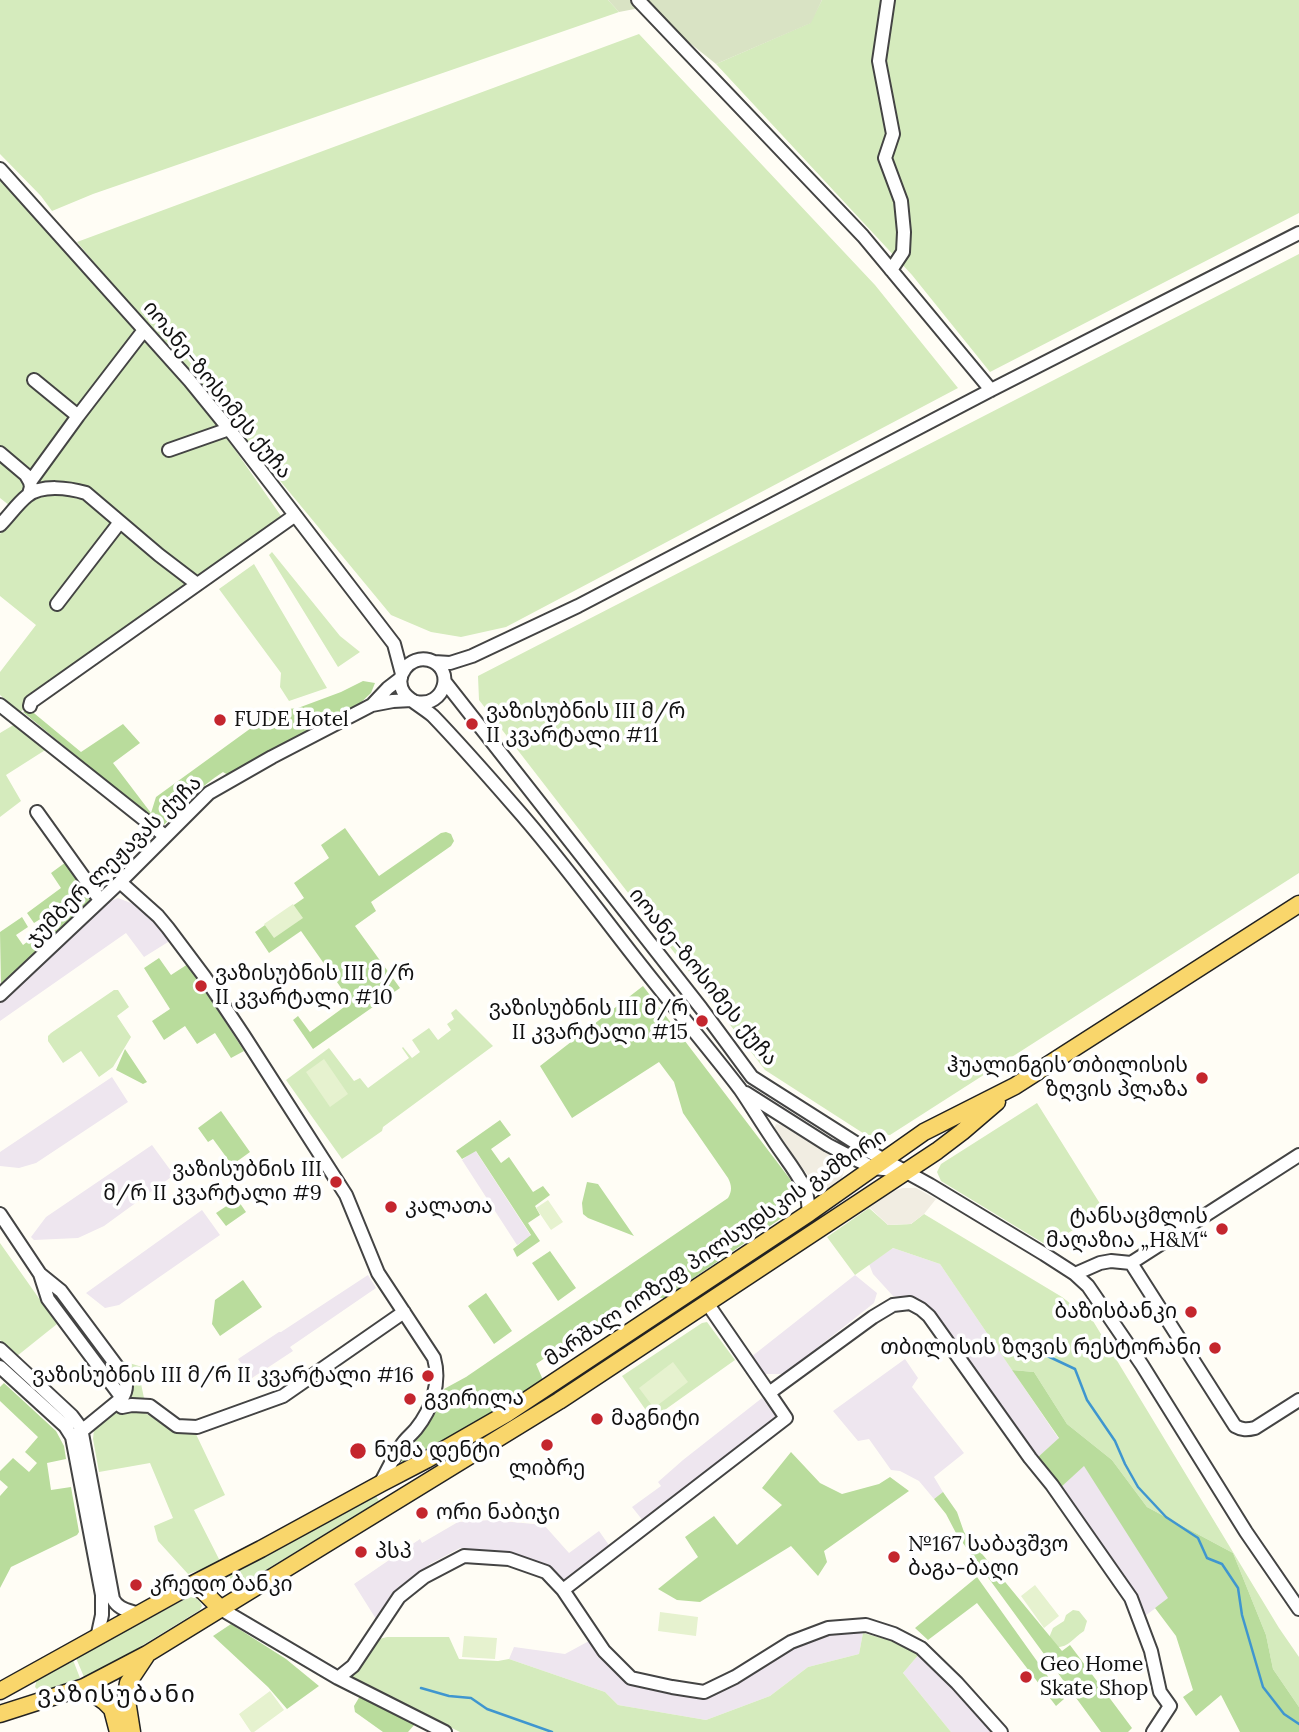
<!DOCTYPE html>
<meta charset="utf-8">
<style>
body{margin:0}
canvas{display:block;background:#fffdf5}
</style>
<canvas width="1299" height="1732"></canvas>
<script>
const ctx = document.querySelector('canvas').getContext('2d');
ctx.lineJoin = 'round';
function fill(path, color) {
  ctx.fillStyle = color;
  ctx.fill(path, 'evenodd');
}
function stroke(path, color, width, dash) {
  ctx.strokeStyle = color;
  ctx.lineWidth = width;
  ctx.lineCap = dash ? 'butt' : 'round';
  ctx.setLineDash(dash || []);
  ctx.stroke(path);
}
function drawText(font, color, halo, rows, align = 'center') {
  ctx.font = font + ' Lora,"Noto Sans Georgian",serif';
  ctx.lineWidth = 7;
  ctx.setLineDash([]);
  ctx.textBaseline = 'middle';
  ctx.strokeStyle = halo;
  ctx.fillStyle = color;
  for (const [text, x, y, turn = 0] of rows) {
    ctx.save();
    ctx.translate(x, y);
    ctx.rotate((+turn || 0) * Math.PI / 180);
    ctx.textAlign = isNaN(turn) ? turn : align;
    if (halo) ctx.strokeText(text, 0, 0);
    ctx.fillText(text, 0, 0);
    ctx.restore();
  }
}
fill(new Path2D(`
 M118,898L141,907L173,939L144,957L126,933L0,1021V1000L111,901Z
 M112,1077L128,1102L36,1163L19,1168L0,1166V1152Z
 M152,1145L174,1175L104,1226L78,1238L34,1240L31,1237L46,1217Z
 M475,1150L531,1236L517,1245L462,1160Z
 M202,1210L220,1235L119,1305L105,1308L86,1293Z
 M893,1248L940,1264L1059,1439L1037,1458L916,1299L893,1296L873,1274L869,1264Z
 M368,1275L376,1288L290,1347L293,1351L252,1378L238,1359L279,1332H281Z
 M855,1275L877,1293L874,1303L784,1374H765L751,1357Z
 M905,1359L918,1378L912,1387L964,1453L934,1477L943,1492L934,1499L919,1481L900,1471L891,1470L869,1439L858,1441L833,1411Z
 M762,1398L778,1418L644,1522L632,1507L661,1486L658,1482L683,1460Z
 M1084,1465L1169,1598L1145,1616L1119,1573L1060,1488Z
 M491,1520L544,1525L569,1553L599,1531L611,1548L567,1583L554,1569L510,1552L460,1548L430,1564L402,1586L376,1619L354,1584L420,1539L422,1543L458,1522Z
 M838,1632L863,1633L859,1654L808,1667L770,1696L706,1720L618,1705L605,1692L509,1659L514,1647L565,1654L589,1641L614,1672L629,1685L701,1698L723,1691L793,1647Z
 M920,1653L995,1732H951L903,1673Z`), '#eee6ef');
fill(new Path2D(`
 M0,0H608L619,12L93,194L52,211L41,196L0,154Z
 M822,0H1299V213L990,372L912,275L716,64L810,23Z
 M639,34L875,285L958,388L506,627L461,637L431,632L391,615L172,350L121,295L77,242Z
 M0,173L175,372L215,421L288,526L240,557L20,712L0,695V672L36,625L0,596V534L19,513L0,498Z
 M1299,254V873L890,1135H866L765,1070L479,700L478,676Z
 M272,552L340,636L360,652L338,667L269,555Z
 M254,564L327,688L289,701L280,687L281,673L219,589Z
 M15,724L50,747L6,775L21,801L0,817V733Z
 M114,990H118L129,1007L117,1016L131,1037L113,1067L99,1077L81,1051L63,1063L48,1041V1036L51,1033Z
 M456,1009L493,1046L383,1127L382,1131L342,1159L286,1080L329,1048L354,1081L360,1078L368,1088L409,1058L402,1048L403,1047L412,1058L420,1052L412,1040L429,1028L438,1040L451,1030L447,1024L454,1019L451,1013Z
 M1037,1103L1104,1210L1048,1246L941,1181L937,1172L941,1164Z
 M869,1208L888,1225L911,1224L924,1214L1062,1297L1093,1321L1279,1628L1299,1657V1707L1273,1669L1266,1635L1233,1553L1147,1507L1112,1460L1067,1424L1034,1372L1012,1370L940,1264L893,1248L855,1275L827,1237Z
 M0,1243L57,1324L17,1356L0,1340Z
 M688,1301L690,1305L545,1402L542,1398Z
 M707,1322L735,1360L652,1419L622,1376L702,1323Z
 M123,1361L142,1367L140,1379L144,1398L130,1402C136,1386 127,1375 119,1362Z
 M139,1411C164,1419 165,1438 194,1430L225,1495L194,1510L221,1563L188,1574L158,1541L154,1526L173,1518L150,1463L99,1472L93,1439L94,1429L115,1412Z
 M376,1496L379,1501L236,1588L229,1576Z
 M189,1597C196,1597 200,1600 202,1606L200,1610L104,1669L84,1677L76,1658Z
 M1073,1610L1079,1611L1087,1621L1084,1631C1072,1639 1068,1649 1053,1647L1048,1640L1053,1628L1064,1621L1066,1615Z
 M863,1633L896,1642L920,1653L903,1673L951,1732H460L350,1678L375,1640L387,1637H449L459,1659L498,1661L509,1659L605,1692L618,1705L706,1720L770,1696L808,1667L859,1654Z
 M73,1660L80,1678L43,1692H40L35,1687L37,1679Z`), '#d5ebbd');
fill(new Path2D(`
 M363,681L375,683L371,693L357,706L234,772L228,775L223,772C200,787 181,807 162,827L23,712L29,709L81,752L123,724L140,743L113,763L151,813L156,797L258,723H262L279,710L298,708L341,692Z
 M345,828L379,876L441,833L446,832L451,834L454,841L451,846L371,902L376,911L355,926L400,988L313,1049L293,1020L298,1016L310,1032L351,1002L301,931L269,953L255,932L304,898L294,883L329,858L321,845Z
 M66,862L93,901L48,942L41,931L50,924L45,916L34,923L27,913L61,888L51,873Z
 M22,917L28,927L16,935L23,945L35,936L44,947L1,986L0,932Z
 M159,958L171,975L188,964L244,1051L231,1058L215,1033L197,1044L185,1026L164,1040L152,1021L170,1009L144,968Z
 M643,986L790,1179C798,1194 796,1199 789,1213L664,1298L637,1296L536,1364L543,1380L486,1419L403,1463L399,1459L401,1454L439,1408L444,1389L466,1377L728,1198C732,1191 732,1186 728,1178L683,1113L674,1082L659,1062L572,1118L540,1066Z
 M125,1049L147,1082L143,1084L116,1070Z
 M221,1111L250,1152L232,1165L213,1139L208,1142L198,1128Z
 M500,1120L511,1135L491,1149L501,1163L509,1157L533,1192L543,1186L550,1195L535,1206L540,1215L528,1223L540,1241L517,1257L513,1249L531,1235L476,1151L462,1159L456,1151Z
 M587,1182L598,1184L634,1236L588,1218L583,1214L582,1203Z
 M237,1199L246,1212L226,1226L216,1213Z
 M550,1251L576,1288L558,1301L532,1263Z
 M243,1280L262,1307L220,1336L212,1324L215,1300Z
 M486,1293L512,1331L494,1344L468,1306Z
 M1012,1370L1034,1372L1067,1424L1112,1460L1147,1507L1233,1553L1266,1635L1273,1669L1299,1707V1732H1240L1221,1695L1196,1716L1183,1697L1193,1690L1176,1636L1155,1608L1168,1598L1084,1466L1060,1488L1037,1458L1059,1438Z
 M4,1383L56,1431L64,1446L66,1459L47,1463L51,1490L71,1487L79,1532L77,1535L11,1567L0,1588V1496L8,1487L0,1480V1471L13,1458L29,1472L37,1463L25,1452L38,1437L0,1401V1387Z
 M791,1452L820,1483L842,1494L879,1484L890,1477L909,1491L824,1551L827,1562L818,1576L791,1546L700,1602L677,1600L658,1589L698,1557L685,1537L714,1516L737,1545L782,1505L762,1488Z
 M943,1492L957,1512L964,1532L1062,1651L1070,1645L1132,1728L1128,1732H1101L957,1535L946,1514L934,1499Z
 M977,1577L1064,1699L1056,1706L977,1603L928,1640L915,1628Z
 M231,1624L286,1659L319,1686L287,1709L268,1687L213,1636Z
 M360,1696L415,1724L408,1732H383L355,1712L354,1706Z`), '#b9dc9c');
fill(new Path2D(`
 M608,0H822L811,23L716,64L645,7L619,12Z`), '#d9e3c4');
fill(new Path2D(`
 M293,904L303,918L274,938L264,924Z
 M324,1059L348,1094L330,1107L306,1072Z
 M548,1200L563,1222L551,1230L536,1208Z
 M673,1362L688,1382L654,1408L639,1388Z
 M1035,1585L1059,1616L1044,1628L1021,1596Z
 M660,1612L698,1617L696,1636L658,1631Z
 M464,1636L497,1638L495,1659L462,1657Z
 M270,1691L284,1710L254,1732H251L239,1714Z`), '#e6f2cf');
fill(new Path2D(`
 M776,1124L781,1125L839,1159L843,1164L844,1171L841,1181L823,1194L821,1193L774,1129Z
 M903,1188H916L936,1199L924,1214L911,1224L888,1225L868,1206L890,1192Z`), '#f1ede2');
stroke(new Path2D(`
 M1022,1344L1075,1369L1087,1400L1115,1441L1125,1464L1138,1487L1166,1517L1198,1538L1207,1558L1222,1564L1238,1588L1242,1615L1263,1687L1284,1714L1299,1724
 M421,1688L449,1696L471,1698L487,1709L552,1732`), '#3f96cf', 2.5);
const minor = new Path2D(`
 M638,0L863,236L991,390
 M888,0L879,61L893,134L885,158L901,201L904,232L903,252L891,270
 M0,169L190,381L229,429L394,644L402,674
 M34,380L78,416
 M169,450L229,429
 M0,453L26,475L30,482
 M29,494L31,487L30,482L78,416L144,330
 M0,525C9,516 17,504 27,496C42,484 69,488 86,493L159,555L197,584
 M57,604L120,522
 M434,662L450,663L472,656L578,606L991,390L1299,233
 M445,682L701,1008L752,1077L870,1152L930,1185L1044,1254L1075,1274L1088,1286L1142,1365L1246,1532L1299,1609
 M416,702C445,708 456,668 429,660C410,655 393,676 404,693C409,700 425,709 433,716C461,745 488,776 515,807C562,860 603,918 647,973C678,1012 710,1050 740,1089C751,1105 761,1122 772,1138C782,1154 796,1170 804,1187C808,1194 808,1204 809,1213
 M0,705L165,836
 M372,705L388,688L401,678
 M30,706L31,702L294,516
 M37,812L100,900
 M120,882L158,916L168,928L204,976L244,1036L346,1195L378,1273L434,1358C441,1383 432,1409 416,1429C411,1435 405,1439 401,1446C393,1458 387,1471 380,1484
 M0,995L120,882L209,793L272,757L372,705L393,701L412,700
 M746,1093L828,1145L855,1159L874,1168L902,1171
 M0,1214L40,1274L48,1299L122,1398
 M1131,1263L1235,1426C1242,1430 1247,1430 1255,1428L1299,1400
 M40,1274L61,1291L125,1377C127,1385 127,1391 122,1398L78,1434
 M1075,1274L1100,1263L1111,1261L1131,1263L1299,1155
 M707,1303L769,1393L873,1317L893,1305L910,1303L921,1309L929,1316L1030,1458L1052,1485L1131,1598L1151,1651L1160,1692L1170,1706L1153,1732
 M0,1349L72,1416L81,1428L113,1599C118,1609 128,1610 138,1614
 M0,1367L65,1426L72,1437L102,1595V1615L97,1638
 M116,1403L122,1407L132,1405L150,1406L177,1426L197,1427L283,1396L404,1312
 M563,1590L786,1418L769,1393
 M221,1609L338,1678L445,1732
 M338,1678L353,1666L399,1597L424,1577L464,1556L509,1559L546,1572L563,1590L604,1651L631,1678L672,1687L704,1692L735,1677L791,1642L828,1628L866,1625L894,1634L921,1648L957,1683L1001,1732`);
const major = new Path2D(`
 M191,1585L203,1591L221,1609
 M84,1687L105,1702L112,1709L118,1732
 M0,1691L191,1585L261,1549L380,1484L426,1460L506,1414L809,1213L924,1132L1015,1086L1299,904
 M0,1714L84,1687L147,1654L559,1401L937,1151L962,1132L997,1102
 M132,1732L126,1694L128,1683L146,1656`);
stroke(minor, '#444', 16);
stroke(major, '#222', 19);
stroke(minor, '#fff', 12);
stroke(major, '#f9d66b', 16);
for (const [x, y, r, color] of [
 [220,720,7,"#c4262e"],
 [472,724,7,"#c4262e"],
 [201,986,7,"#c4262e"],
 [702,1021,7,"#c4262e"],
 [1202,1078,7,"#c4262e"],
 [336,1182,7,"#c4262e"],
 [391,1207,7,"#c4262e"],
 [1222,1229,7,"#c4262e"],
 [1191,1312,7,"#c4262e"],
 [1215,1348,7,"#c4262e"],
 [428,1376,7,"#c4262e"],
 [410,1399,7,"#c4262e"],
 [597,1419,7,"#c4262e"],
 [547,1445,7,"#c4262e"],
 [358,1451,9,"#c4262e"],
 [422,1513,7,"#c4262e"],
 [361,1552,7,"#c4262e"],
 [894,1557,7,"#c4262e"],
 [136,1585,7,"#c4262e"],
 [1026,1677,7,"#c4262e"]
]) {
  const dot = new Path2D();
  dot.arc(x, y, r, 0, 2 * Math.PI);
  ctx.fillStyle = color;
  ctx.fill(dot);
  stroke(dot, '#fff', 2.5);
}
drawText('21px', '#111', '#fff', [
 ["იოანე-ზოსიმეს ქუჩა",217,390,51],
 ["ჯუმბერ ლეჟავას ქუჩა",114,861,-44],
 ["იოანე-ზოსიმეს ქუჩა",703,977,51],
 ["მარშალ იოზეფ პილსუდსკის გამზირი",716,1248,-34]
]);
drawText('21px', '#111', '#fff', [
 ["ვაზისუბნის III მ/რ",486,712],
 ["II კვარტალი #11",486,736],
 ["FUDE Hotel",234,720],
 ["ვაზისუბნის III მ/რ",215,974],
 ["II კვარტალი #10",215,998],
 ["ვაზისუბნის III მ/რ",688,1009,"right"],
 ["II კვარტალი #15",688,1033,"right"],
 ["ჰუალინგის თბილისის",1188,1066,"right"],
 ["ზღვის პლაზა",1188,1090,"right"],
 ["ვაზისუბნის III",322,1170,"right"],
 ["მ/რ II კვარტალი #9",322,1194,"right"],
 ["კალათა",405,1207],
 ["ტანსაცმლის",1208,1217,"right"],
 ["მაღაზია „H&M“",1208,1241,"right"],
 ["ბაზისბანკი",1177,1312,"right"],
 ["თბილისის ზღვის რესტორანი",1201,1348,"right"],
 ["ვაზისუბნის III მ/რ II კვარტალი #16",414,1376,"right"],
 ["გვირილა",424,1399],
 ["მაგნიტი",611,1419],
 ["ნუმა დენტი",374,1451],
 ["ლიბრე",547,1469,"center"],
 ["ორი ნაბიჯი",436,1513],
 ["№167 საბავშვო",908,1545],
 ["ბაგა-ბაღი",908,1569],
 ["პსპ",375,1552],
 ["კრედო ბანკი",150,1585],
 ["Geo Home",1040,1665],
 ["Skate Shop",1040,1689]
], 'left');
ctx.letterSpacing = '2px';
drawText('24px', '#111', '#fff', [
 ["ვაზისუბანი",117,1695]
]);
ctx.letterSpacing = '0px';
</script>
